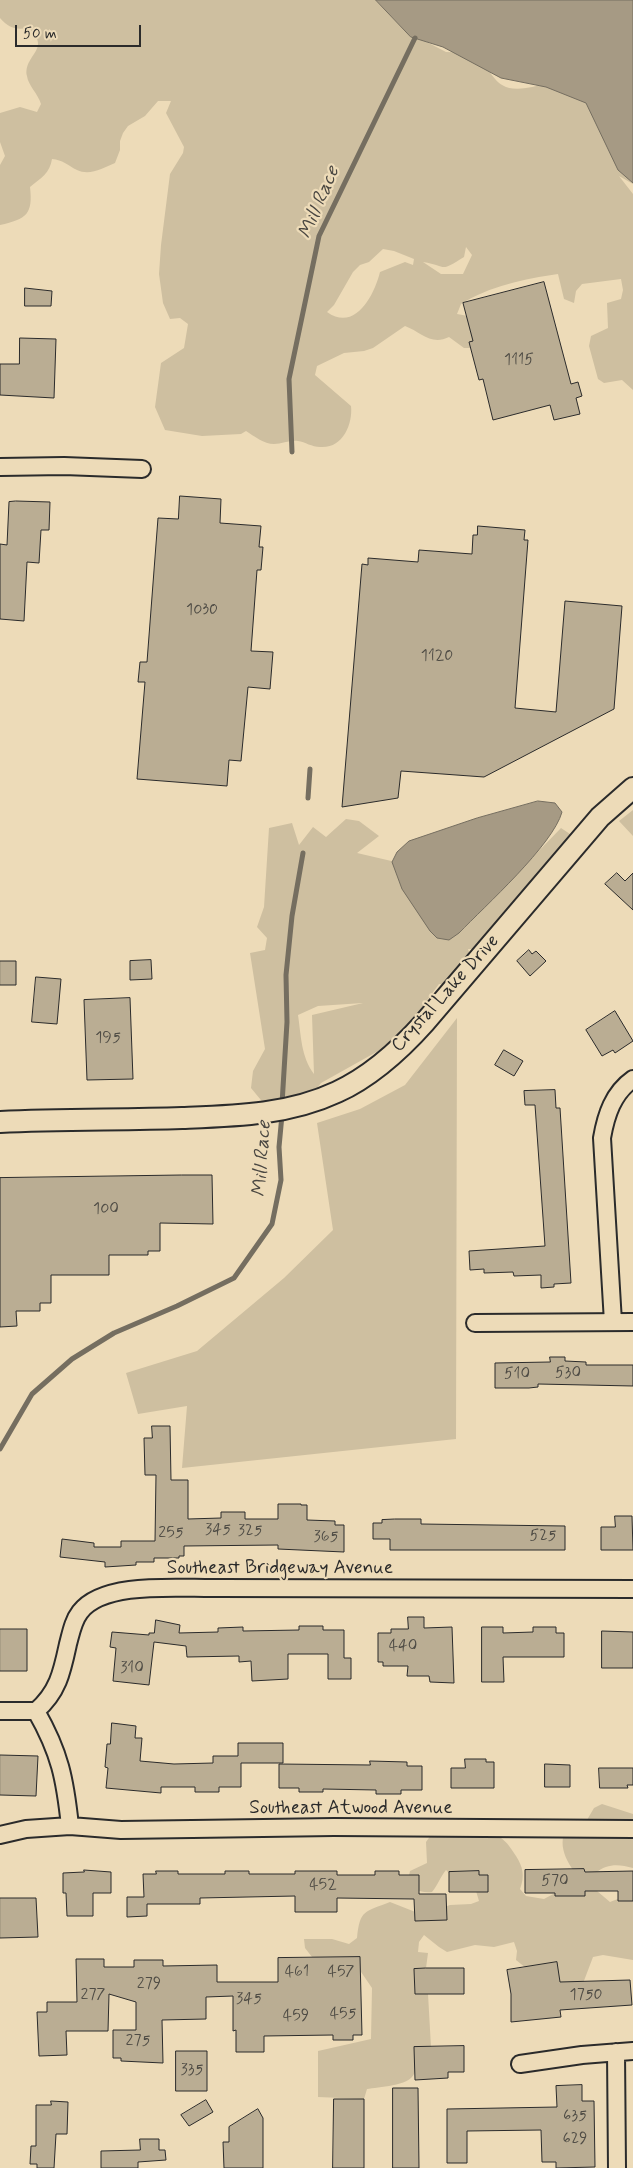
<!DOCTYPE html>
<style>
body{margin:0}
#map{position:relative;width:633px;height:2168px;overflow:hidden;background:#eddbb8;font-family:Mynerve,sans-serif}
canvas{display:block}
.scale{position:absolute;left:15px;top:25px;width:126px;height:22px;box-sizing:border-box;border:2px solid #2b2b2b;border-top:0;padding-left:6px;font-size:15px;line-height:18px;white-space:nowrap;color:#2b2b2b;-webkit-text-stroke:4px #eddbb8;paint-order:stroke}
</style>
<div id="map">
<canvas width="633" height="2168"></canvas>
<div class="scale">50 m</div>
</div>
<script>
const ctx = document.querySelector('canvas').getContext('2d');
ctx.lineJoin = 'round';
function fill(path, color) {
  ctx.fillStyle = color;
  ctx.fill(path, 'evenodd');
}
function stroke(path, color, width, dash) {
  ctx.strokeStyle = color;
  ctx.lineWidth = width;
  ctx.lineCap = dash ? 'butt' : 'round';
  ctx.setLineDash(dash || []);
  ctx.stroke(path);
}
function drawText(font, color, halo, rows, align = 'center') {
  ctx.font = font + ' Mynerve,sans-serif';
  ctx.lineWidth = 4.5;
  ctx.setLineDash([]);
  ctx.textBaseline = 'middle';
  ctx.strokeStyle = halo;
  ctx.fillStyle = color;
  for (const [text, x, y, turn = 0] of rows) {
    ctx.save();
    ctx.translate(x, y);
    ctx.rotate((+turn || 0) * Math.PI / 180);
    ctx.textAlign = isNaN(turn) ? turn : align;
    if (halo) ctx.strokeText(text, 0, 0);
    ctx.fillText(text, 0, 0);
    ctx.restore();
  }
}
fill(new Path2D(`
 M0,0H400L419,38L446,52L475,53C494,72 494,93 526,88C536,87 543,83 554,84L616,119L633,132V184L619,176L633,194V390L622,380L604,383L598,379L589,346L591,336L608,328L607,303L621,299L623,290L621,279L582,284L576,291L574,303L564,299L558,274C524,279 490,286 461,304L457,314L468,316L483,325L474,348H464L449,337C431,346 421,332 405,326L373,348L364,351L344,353L317,366L315,375L351,406C353,425 342,449 320,447C312,447 305,442 298,441C290,440 282,444 274,444C264,444 254,436 246,431L241,434L202,436L165,430L155,407L161,363L184,348L188,324L180,318L170,319L163,303L159,274L161,245L170,174L183,153L184,147L166,113L171,101H158L145,116L128,126L123,133L120,141V150L115,163C103,168 90,176 77,170C67,165 63,160 52,159C50,173 41,178 30,187C33,214 27,219 0,225V165L5,156L0,142V113L20,107L37,112L41,104C38,94 28,85 27,76C23,55 53,49 28,28C15,30 9,28 0,18ZM466,247L472,255L463,274H441L423,262C448,266 439,273 464,257ZM383,249L394,251L414,259L413,265L405,262L380,272C374,296 355,332 327,312L334,305L353,272L360,265L369,262Z
 M633,810V836L619,821Z
 M346,819L359,821L379,836L357,853L400,863L459,933L561,828L576,838L495,949H468L475,970L464,985L439,984L409,1025L380,1050L321,1083L310,1097L265,1105L251,1088L253,1071L265,1049L250,953L265,950L267,938L257,927L264,907L269,828L292,823L299,845L313,827L326,837ZM363,1003L312,1015L314,1074C301,1057 301,1035 298,1015L318,1006Z
 M457,1018L456,1439L182,1468L187,1406L138,1414L126,1373L197,1351L284,1278L333,1230L317,1123L360,1109L405,1085Z
 M602,1804L633,1814V1868C619,1864 608,1863 595,1873L597,1891L610,1902L633,1893V1960L603,1955L593,1957L582,1986L546,1984L516,1960L517,1951L514,1942L494,1947L475,1945L447,1952L439,1947L424,1935L419,1942L418,1952L428,1953L426,1968L414,1969L415,1994H428L431,2047H414C414,2055 417,2067 414,2074C409,2086 378,2087 367,2089L364,2099L318,2097V2051L371,2039L372,1988L359,1969L312,1957L305,1948L304,1939H332L349,1944L357,1938C360,1909 365,1912 390,1902L423,1915L450,1905L471,1904L479,1901L476,1891L459,1883L446,1870C440,1877 438,1885 432,1892C420,1893 414,1890 408,1880L410,1871L427,1863L426,1842L431,1835C448,1835 487,1830 501,1838C507,1842 512,1850 516,1856C523,1867 525,1876 520,1889L526,1896L544,1899L557,1892L568,1896H581L586,1888C574,1871 556,1852 565,1831L584,1825L594,1808Z`), '#cebfa0');
const water = new Path2D(`
 M376,0H633V183L618,170L586,103L546,87L501,78L443,47L411,37Z
 M538,801L555,803L562,812C553,845 485,906 459,933L449,940L437,938L430,931L402,889L392,862L397,852L409,841L477,818Z`);
fill(water, '#a69a84');
stroke(water, '#756e60', 1);
stroke(new Path2D(`
 M292,452L289,379L319,236L415,38
 M308,798L310,769
 M282,1104L287,1022L286,975L292,916L303,853
 M0,1449L32,1394L72,1359L114,1333L177,1306L234,1278L272,1224L281,1180L279,1147L282,1115`), '#756e60', 5);
const building = new Path2D(`
 M544,282L571,384L578,382L582,396L576,398L580,414L554,420L550,405L493,420L483,379L479,380L469,342L473,341L463,303Z
 M25,288L52,291L51,306H25Z
 M20,338L56,339L54,398L0,395V364H19Z
 M180,496L221,499L220,523L261,526L259,547H263L261,570H257L251,651L273,652L270,689L248,687L241,761L229,760L227,786L137,779L145,682H138L140,662H147L158,518L178,519Z
 M16,501L50,502L49,530H41L39,563L27,562L24,621L0,619V544L7,545L9,502Z
 M478,526L525,530L524,540H528L515,708L556,712L565,601L622,606L614,709L484,777L401,771L398,798L342,807L362,564L368,565V558L418,562L419,550L472,554L473,535H477Z
 M617,873L625,881L633,873V910L605,884Z
 M529,950L532,954L536,951L546,961L530,976L517,961Z
 M151,960L152,979L130,980V961Z
 M0,961H16V985H0Z
 M36,977L61,979L57,1024L32,1022Z
 M130,998L133,1079L87,1080L84,1000Z
 M615,1011L633,1041L615,1053L613,1050L602,1056L586,1030Z
 M504,1050L523,1061L514,1076L495,1065Z
 M555,1090L556,1108H560L571,1283L554,1284V1287L541,1288V1275L514,1276L513,1272L484,1273V1269L470,1270L469,1251L545,1246L535,1105H525L524,1091Z
 M182,1175H212L213,1224L160,1223V1251H148V1255H109V1275H51V1303H40V1311H16L17,1326L0,1327V1178Z
 M550,1357H565V1361L586,1362V1365H633V1386L538,1384V1387L529,1388H495V1363L550,1362Z
 M152,1426H170L171,1480H188V1519L221,1518V1512H245V1519H278V1504H301V1505H307V1520L335,1521V1525H344V1552L278,1549V1545L184,1546V1556H179V1558H154V1562H136V1565L105,1567V1562L60,1557L62,1539L94,1543V1547H121V1541H155L156,1475H145L144,1438H152Z
 M615,1516H632L633,1550H601V1527H615Z
 M395,1519H421V1524L565,1526V1550H390V1539H373V1523H382V1520Z
 M408,1617H424V1628L452,1627L454,1683L430,1682L429,1676H407L408,1666H383V1662H378V1633H391V1629H408Z
 M156,1620L180,1625L179,1633L218,1632V1628L243,1627V1631L299,1630V1626H323V1630H344V1658H351V1679H328V1654H288V1679L252,1681L251,1661L239,1662V1656L187,1657L186,1646L154,1642L149,1685L113,1681L116,1648L110,1647L112,1632L149,1635V1633H154Z
 M482,1627H503V1633L533,1632V1627H556V1633H564V1657H503L504,1682H482Z
 M0,1629H27V1671H0Z
 M602,1631L633,1632V1668H602Z
 M112,1723L136,1726L135,1738H142L140,1761L174,1764L213,1763V1756H238V1743H283V1763H241V1787H219V1792H195V1787H161V1793L106,1788L108,1768L105,1767L107,1744H110Z
 M0,1755L38,1756L36,1796L0,1795Z
 M465,1759H486V1762H494V1788H451V1768H465Z
 M370,1761L407,1762V1766H422V1790H401V1794H376V1790L323,1789V1792H299V1788H279V1764L370,1765Z
 M545,1764L570,1765V1787H545Z
 M599,1768H633V1785H627L628,1788H600Z
 M584,1869L585,1872L633,1871V1901H618V1891H585V1896H555V1893H525V1870Z
 M84,1870L111,1872V1893H93V1916H67L66,1893H63V1873L84,1872Z
 M156,1871H178V1874H225V1871H249V1874H295V1871H337V1875H375V1871H399V1875H419V1894H446L447,1920L415,1921L414,1899L337,1898V1912H295V1896L200,1898V1904H147V1916L127,1917V1897H144L143,1874H156Z
 M479,1871V1875H488V1892H449V1872Z
 M0,1898H36L38,1937L0,1938Z
 M360,1957L362,2035H353V2040H333V2035L264,2036V2052H236V2030L233,2031V1996L206,1997V2019L162,2020L163,2063L121,2061V2058H113V2030H136V2002L109,1994L108,2031H66L67,2055L39,2056L37,2012H47V2002H77L76,1959H104V1967H134V1960H163V1966L217,1965V1982H278V1958Z
 M557,1962L560,1982L630,1980L632,2005L560,2010L561,2017L511,2022V1994L507,1970Z
 M426,1968H464V1994H415L414,1969Z
 M464,2046V2072H448V2078L415,2080L414,2047Z
 M176,2051H207V2091H176Z
 M582,2085V2101H594L595,2167L556,2168V2162H542L541,2130L467,2131V2163H447V2109L557,2107L556,2086Z
 M393,2088H418L419,2168H393Z
 M334,2099H364V2168H333Z
 M206,2100L213,2112L189,2126L181,2115Z
 M51,2101L68,2102L67,2134H56L54,2168H37V2164H30L31,2146H36V2105H51Z
 M258,2109L263,2118V2168H224L223,2142H229V2127Z
 M140,2139H159V2150H165L166,2160L138,2162V2168H101V2151L140,2150Z`);
fill(building, '#baad93');
stroke(building, '#2b2b2b', 1);
const minor = new Path2D(`
 M0,467L64,466L142,469
 M613,1322L602,1138C606,1115 613,1093 633,1079
 M475,1323L633,1322
 M0,1711H36C58,1692 62,1672 68,1644C71,1633 73,1621 80,1612C104,1580 182,1589 219,1588L633,1589
 M36,1711C60,1753 65,1779 70,1826
 M0,1835L26,1829L70,1826L121,1830L334,1827L633,1829
 M616,2052L617,2168
 M520,2064L582,2055L633,2051`);
const tertiary = new Path2D(`
 M0,1122C60,1119 121,1120 182,1118C235,1116 288,1115 337,1092C372,1076 400,1050 425,1022L600,817L633,788`);
stroke(minor, '#2b2b2b', 20);
stroke(tertiary, '#2b2b2b', 24);
stroke(minor, '#eddbb8', 16);
stroke(tertiary, '#eddbb8', 20);
drawText('16px', '#4f4c45', null, [
 ["1115",519,361],
 ["1030",202,611],
 ["1120",437,657],
 ["195",108,1039],
 ["100",106,1210],
 ["530",568,1374],
 ["510",517,1375],
 ["345",218,1531],
 ["325",250,1532],
 ["255",171,1534],
 ["525",543,1537],
 ["365",326,1538],
 ["440",403,1647],
 ["310",132,1669],
 ["570",555,1882],
 ["452",323,1886],
 ["461",297,1973],
 ["457",341,1973],
 ["279",149,1985],
 ["277",93,1996],
 ["1750",586,1996],
 ["345",249,2000],
 ["455",343,2015],
 ["459",296,2017],
 ["275",138,2042],
 ["335",192,2071],
 ["635",575,2117],
 ["629",575,2140]
]);
drawText('19px', '#2b2b2b', '#eddbb8', [
 ["Crystal Lake Drive",446,994,-48],
 ["Southeast Bridgeway Avenue",280,1569],
 ["Southeast Atwood Avenue",351,1809]
]);
drawText('italic 20px', '#4a4741', '#eddbb8', [
 ["Mill Race",320,203,-67],
 ["Mill Race",263,1159,-86]
]);
</script>
